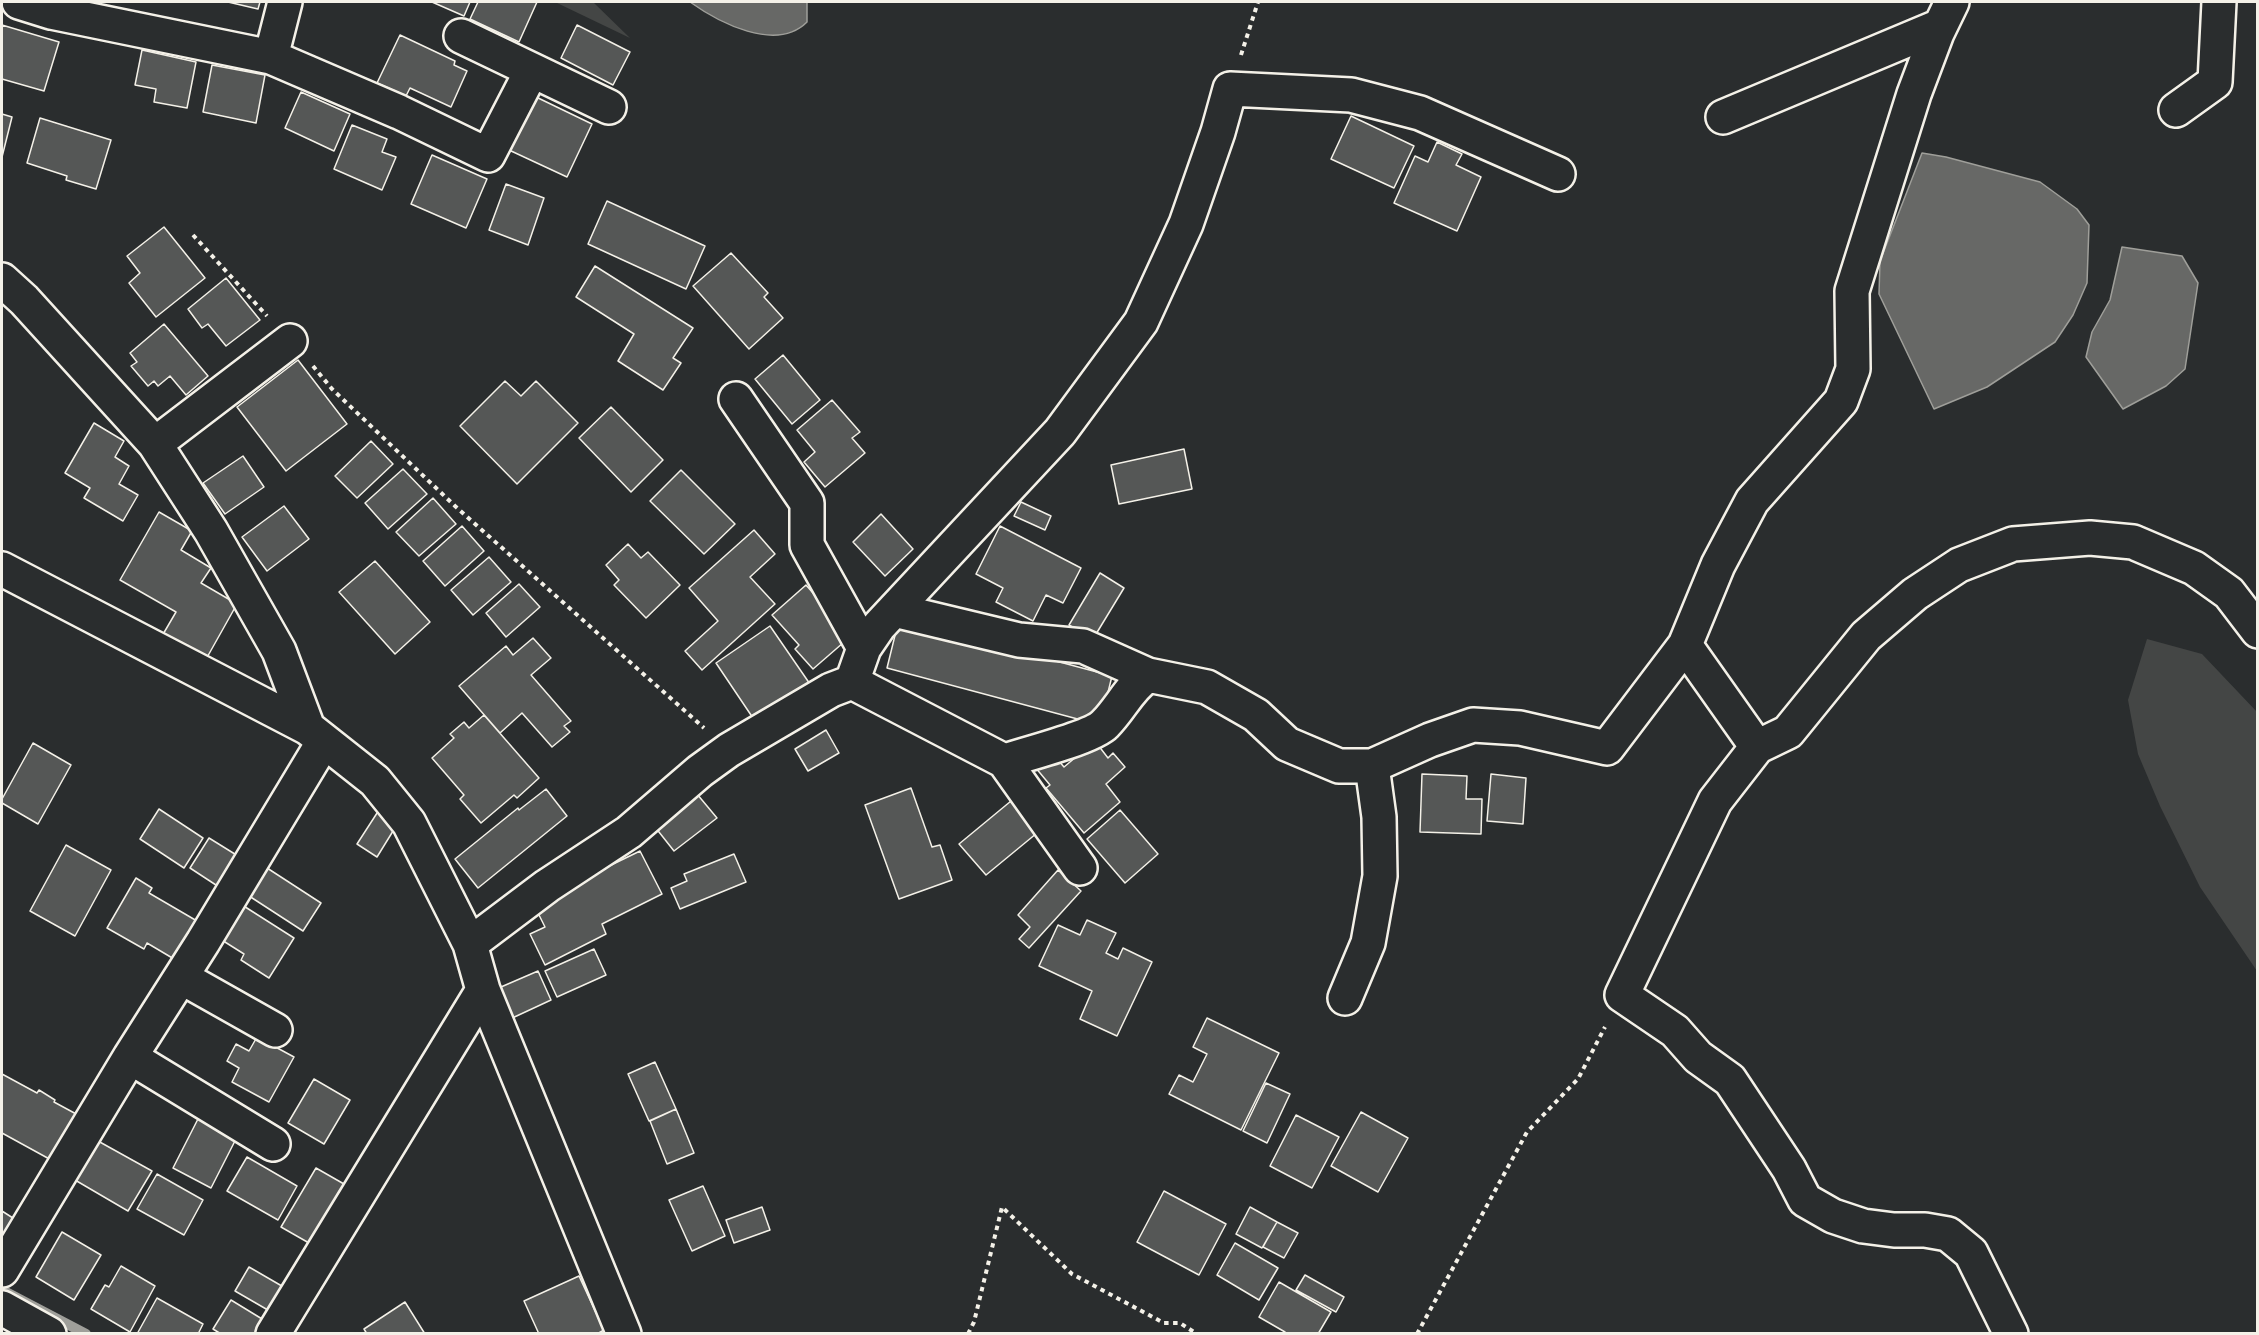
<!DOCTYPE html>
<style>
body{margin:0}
#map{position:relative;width:2259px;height:1335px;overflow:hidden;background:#2a2d2e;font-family:"Playpen Sans",sans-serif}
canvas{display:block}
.frame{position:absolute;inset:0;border:3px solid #f4f1e8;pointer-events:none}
</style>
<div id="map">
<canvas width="2259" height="1335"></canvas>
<div class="frame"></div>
</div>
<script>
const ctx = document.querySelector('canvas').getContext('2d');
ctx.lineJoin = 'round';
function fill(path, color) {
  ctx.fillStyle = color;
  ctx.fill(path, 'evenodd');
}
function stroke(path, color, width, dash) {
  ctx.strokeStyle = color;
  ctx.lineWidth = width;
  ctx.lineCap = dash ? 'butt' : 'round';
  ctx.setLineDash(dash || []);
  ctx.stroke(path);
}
fill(new Path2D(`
 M555,2H593L630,38Z
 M2147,639L2202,654L2257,712V971L2200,887L2160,806L2138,754L2128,700Z`), '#444645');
const water = new Path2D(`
 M690,2H807V22C776,53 718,22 690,2Z
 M1922,153L1946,157L2040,182L2077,209L2089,225L2087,283L2073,315L2055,342L1987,387L1934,409L1879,294L1880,261Z
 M2122,247L2182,256L2198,283L2185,369L2166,386L2123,409L2086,357L2092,332L2110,300Z`);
fill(water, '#676866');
stroke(water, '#9f9f9a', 1.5);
stroke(new Path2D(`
 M2,1290L86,1334`), '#9f9f9a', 10);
const building = new Path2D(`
 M228,2H260L258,9Z
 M432,2H470L464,16Z
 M478,2H537L519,42L470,19Z
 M2,25L59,42L44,91L2,79Z
 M577,25L630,52L613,85L561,58Z
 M400,35L455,61L454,65L467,71L451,107L410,88L406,96L377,83Z
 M142,50L196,62L187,108L154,102L156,89L135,85Z
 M212,65L265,75L256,123L203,112Z
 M301,92L350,114L334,151L285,128Z
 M534,96L592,124L567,177L509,150Z
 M2,114L12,117L2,157Z
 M1351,116L1414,146L1394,188L1331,159Z
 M40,118L111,140L96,189L66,180L67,176L27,163Z
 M352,125L387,139L382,152L396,157L382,190L334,169Z
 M1437,142L1462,154L1456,165L1481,177L1457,231L1394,203L1415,156L1428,162Z
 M432,155L487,179L466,228L411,204Z
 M506,184L544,198L528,245L489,230Z
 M607,201L705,246L686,289L588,244Z
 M164,227L205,278L156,317L129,283L140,273L127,256Z
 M731,253L768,293L764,297L783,318L749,349L693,286Z
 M595,266L693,328L673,358L681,363L663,390L618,361L634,334L576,297Z
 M226,278L260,320L226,346L208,324L202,328L188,309Z
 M164,324L208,376L186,395L170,376L158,386L154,381L148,386L131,366L137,362L130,353Z
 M783,355L820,400L792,424L755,379Z
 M298,360L347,424L286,471L237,407Z
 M505,381L521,396L536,381L578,423L517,484L460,426Z
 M832,400L860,432L852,438L865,453L825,487L804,462L815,452L797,430Z
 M611,407L663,460L631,492L579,438Z
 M94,423L124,441L115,457L129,466L119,484L138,495L123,521L84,498L90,488L65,473Z
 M371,441L393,464L357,498L335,476Z
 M1184,449L1192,489L1119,504L1111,465Z
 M243,456L264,487L225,514L203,483Z
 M403,469L427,494L388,529L365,503Z
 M681,470L735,524L704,554L650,501Z
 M433,498L456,524L419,556L396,532Z
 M1021,502L1051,516L1045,530L1014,516Z
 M284,506L309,539L267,571L242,537Z
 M159,512L192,531L181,550L211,568L201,583L237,604L205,661L162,636L176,612L120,580Z
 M881,514L913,549L885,576L853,542Z
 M462,526L484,551L445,586L423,561Z
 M1000,526L1081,568L1063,603L1046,595L1033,621L996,602L1003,588L976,574Z
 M754,530L775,554L750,577L775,604L702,670L685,651L718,621L689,588Z
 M628,544L641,558L648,552L680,585L646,618L614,585L619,580L606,565Z
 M489,557L511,582L473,615L451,590Z
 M375,561L430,622L395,654L339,592Z
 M1100,573L1124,588L1093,639L1069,625Z
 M519,584L540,607L506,637L486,613Z
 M806,585L851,636L813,669L795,649L799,645L772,615Z
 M899,619L1112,676L1100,725L887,668Z
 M770,626L812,687L757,724L716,663Z
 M533,638L551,658L531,675L571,721L564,726L570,732L552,747L522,713L500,733L459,686L506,646L513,655Z
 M484,715L539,778L517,798L514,795L481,823L460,799L464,795L432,758L454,738L450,734L464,722L469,728Z
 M826,730L839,753L808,771L795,749Z
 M1095,741L1108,758L1113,753L1125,767L1106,784L1120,802L1084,833L1046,788L1050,785L1035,767L1052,753L1064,767Z
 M33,743L71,765L38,824L2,803V799Z
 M1422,774L1467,776L1466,799H1482L1481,834L1420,832Z
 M1491,774L1526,778L1523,824L1487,821Z
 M911,788L932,847L940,845L952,880L899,899L865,805Z
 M546,789L567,816L478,888L455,859L518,808L519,810Z
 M697,794L717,818L674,851L655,827Z
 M1011,801L1037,833L986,875L959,844Z
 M159,809L203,838L184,868L140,839Z
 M379,810L398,823L377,857L357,844Z
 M1120,810L1158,854L1125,883L1087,839Z
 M209,838L238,856L219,887L190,868Z
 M66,845L111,870L75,936L30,911Z
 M640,851L662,894L602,924L606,934L545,965L530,934L545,927L533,903Z
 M734,854L746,882L680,909L671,888L687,881L684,874Z
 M264,866L321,903L303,931L246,894Z
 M1058,870L1081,891L1029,948L1019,939L1030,927L1018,915Z
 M136,878L152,888L149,893L197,921L174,959L147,943L144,949L107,928Z
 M239,903L294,938L269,978L241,960L244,954L217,937Z
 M1087,920L1116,933L1106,953L1118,959L1123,948L1152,962L1117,1036L1080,1019L1092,991L1039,966L1058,925L1080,935Z
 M594,949L606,975L557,997L545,971Z
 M538,971L551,1000L508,1020L494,990Z
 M1207,1018L1279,1053L1241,1130L1169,1094L1179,1075L1193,1082L1207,1054L1193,1047Z
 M257,1037L294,1057L269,1102L232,1082L239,1068L227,1061L236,1044L249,1051Z
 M655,1062L676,1109L649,1121L628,1074Z
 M2,1074L37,1093L39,1090L55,1100L54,1102L78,1115L53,1161L2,1133Z
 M314,1079L350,1100L324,1144L288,1123Z
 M1266,1083L1290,1094L1267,1143L1243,1131Z
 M676,1109L694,1153L667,1164L650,1121Z
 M1361,1112L1408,1138L1378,1192L1331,1166Z
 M200,1115L238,1135L211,1188L173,1168Z
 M1296,1115L1339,1137L1312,1188L1270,1166Z
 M98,1141L152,1171L128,1211L75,1180Z
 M247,1157L297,1186L278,1220L227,1191Z
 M316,1168L351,1188L316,1247L281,1227Z
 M157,1174L203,1200L184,1235L137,1209Z
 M703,1186L725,1236L692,1251L669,1200Z
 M1164,1191L1226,1224L1199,1275L1137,1242Z
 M762,1207L770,1230L734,1243L726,1220Z
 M1250,1207L1277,1222L1262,1248L1236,1234Z
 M2,1211L16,1220L2,1245Z
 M1277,1222L1298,1233L1284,1258L1263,1247Z
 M62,1232L101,1255L74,1300L36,1277Z
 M1235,1243L1278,1268L1259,1300L1217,1275Z
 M121,1266L155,1286L130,1332L91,1309L105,1285L109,1287Z
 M249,1267L287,1289L273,1313L235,1291Z
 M1305,1275L1344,1297L1336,1312L1296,1290Z
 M579,1276L604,1330L597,1334H539L524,1301Z
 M1279,1282L1331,1312L1318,1334H1285V1332L1259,1317Z
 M157,1298L203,1324L198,1334H137Z
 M231,1300L267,1322L260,1334H221L213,1329Z
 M405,1302L425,1334H367L364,1329Z`);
fill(building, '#555756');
stroke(building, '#f4f1e8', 1.5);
const minor = new Path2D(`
 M19,2L51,12L54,2
 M51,12L271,57L399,112L488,155L532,70
 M461,36L609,107
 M271,57L285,2
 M2176,110L2215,82L2219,2
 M1723,117L1940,26
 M2,280L24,300L155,444L211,531L279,651L308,728
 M736,399L807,503V545L864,648
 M155,444L290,341
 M2,569L308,728L375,781L409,823L470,944L483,990L624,1334
 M894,610L1019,640L1083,646L1148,675
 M852,682L1004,761L1080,868
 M1757,747L1685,645L1718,565L1752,501L1841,401L1853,369L1852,291L1914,94L1937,33L1952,2
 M1004,761C1024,755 1093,737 1105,724C1121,708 1129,688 1148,675L1207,687L1256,715L1287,744L1339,766H1372L1430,740L1473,725L1520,728L1607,748L1685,645
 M470,944L547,886L629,832L700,771L729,750L831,690L852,682L864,648L879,626L1060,432L1141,322L1186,224L1218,132L1230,89L1351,95L1420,113L1558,174
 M181,977L275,1030
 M1345,998L1368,943L1380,876L1379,817L1372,766
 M130,1057L203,942L324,741
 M2,1270L130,1057L273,1144
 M2,1308L49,1334
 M273,1334L483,990
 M2011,1334L1971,1253L1948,1234L1925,1230H1894L1863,1226L1833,1216L1805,1200L1789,1169L1730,1080L1698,1057L1675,1031L1622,995L1715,801L1757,747L1788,732L1866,636L1915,594L1959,565L2013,544L2090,538L2133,542L2194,568L2229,593L2258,631`);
stroke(minor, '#f4f1e8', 38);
stroke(new Path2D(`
 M1241,55L1258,2
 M193,235L267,316
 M313,366L332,389L455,506L704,728
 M968,1334L974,1322L1002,1207L1072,1274L1164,1323H1180L1197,1334
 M1417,1334L1527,1132L1578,1079L1605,1027`), '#f4f1e8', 4, [4.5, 4.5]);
stroke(minor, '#2a2d2e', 33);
</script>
